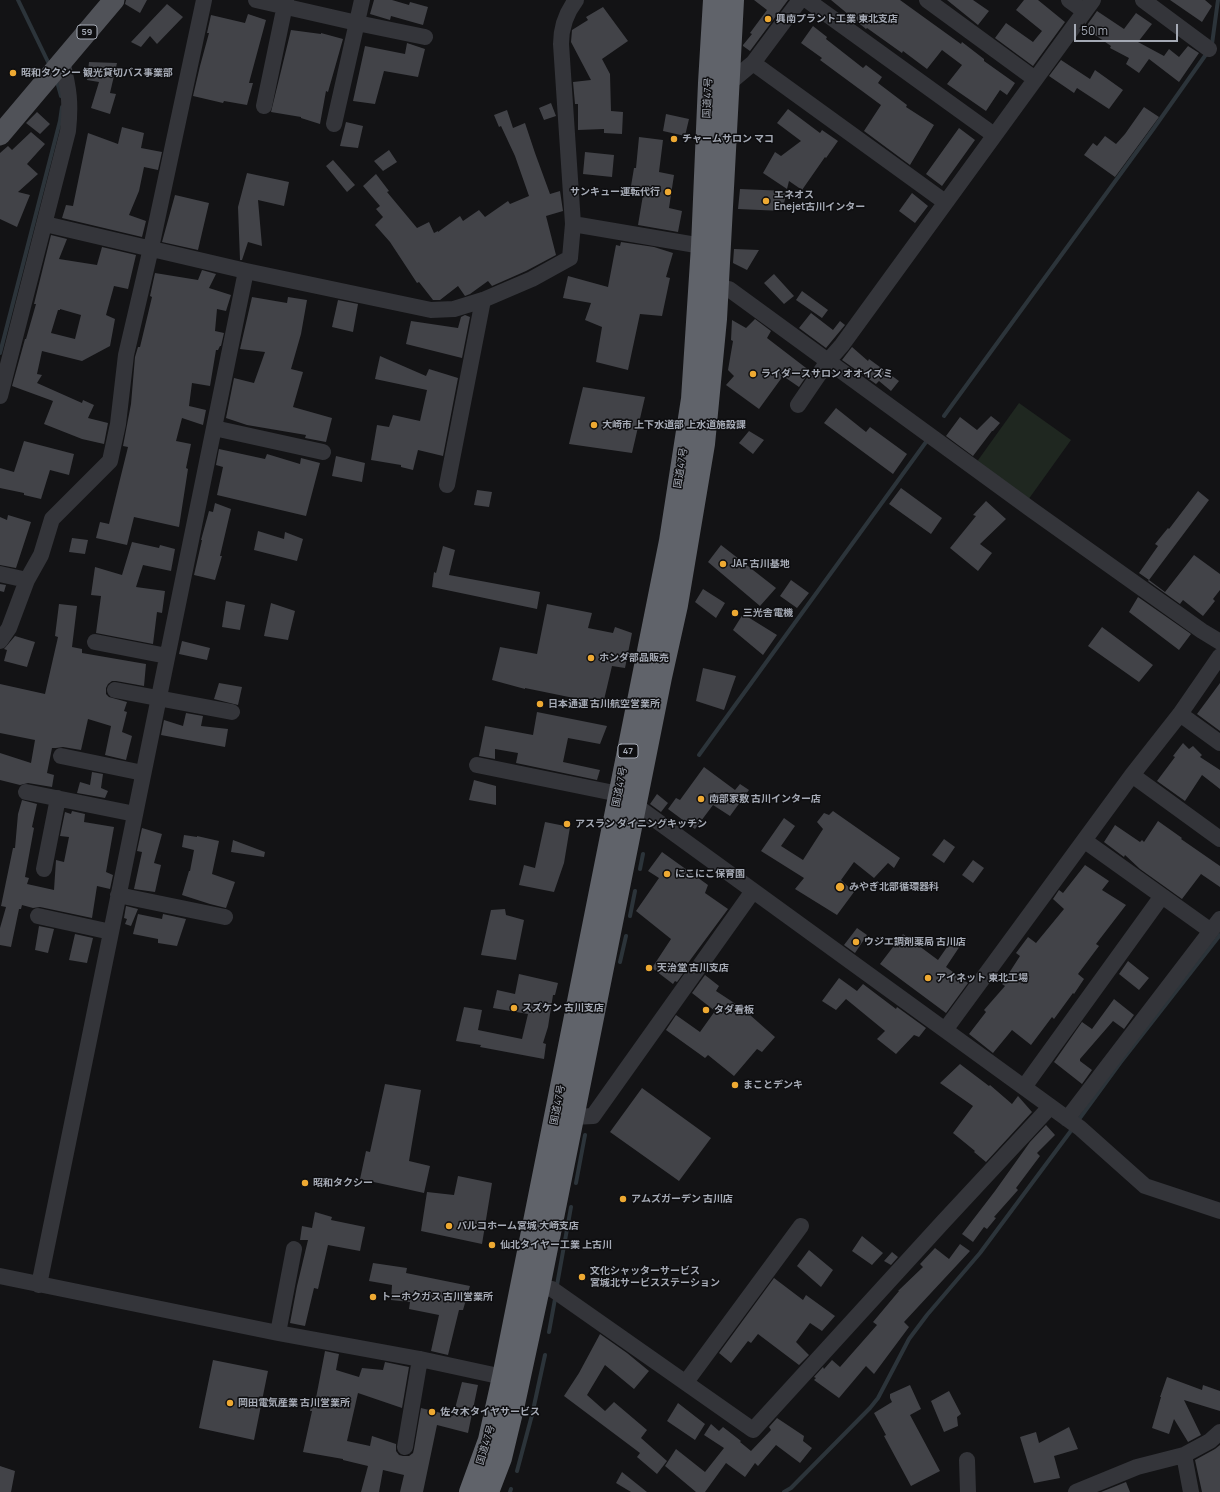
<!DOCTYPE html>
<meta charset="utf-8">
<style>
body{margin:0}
#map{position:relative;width:1220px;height:1492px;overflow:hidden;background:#131315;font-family:Manrope,sans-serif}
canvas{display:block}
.scale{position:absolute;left:1074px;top:24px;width:104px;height:18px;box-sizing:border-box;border:2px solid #a5aab5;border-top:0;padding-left:5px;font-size:12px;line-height:14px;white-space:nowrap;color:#a5aab5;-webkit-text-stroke:3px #0e0e10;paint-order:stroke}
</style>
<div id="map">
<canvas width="1220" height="1492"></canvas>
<div class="scale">50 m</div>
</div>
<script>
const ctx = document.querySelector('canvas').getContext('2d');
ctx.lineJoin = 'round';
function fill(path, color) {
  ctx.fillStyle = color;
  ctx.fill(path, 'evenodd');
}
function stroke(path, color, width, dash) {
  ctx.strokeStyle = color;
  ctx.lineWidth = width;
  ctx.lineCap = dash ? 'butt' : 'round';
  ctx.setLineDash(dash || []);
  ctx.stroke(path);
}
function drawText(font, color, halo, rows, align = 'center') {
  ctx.font = font + ' Manrope,"Noto Sans JP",sans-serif';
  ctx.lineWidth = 3;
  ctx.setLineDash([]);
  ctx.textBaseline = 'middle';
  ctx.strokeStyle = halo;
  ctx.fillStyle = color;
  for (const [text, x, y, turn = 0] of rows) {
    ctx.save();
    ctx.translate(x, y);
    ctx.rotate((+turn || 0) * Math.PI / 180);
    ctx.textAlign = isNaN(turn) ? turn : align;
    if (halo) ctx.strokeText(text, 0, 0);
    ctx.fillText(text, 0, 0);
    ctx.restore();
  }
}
fill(new Path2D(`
 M1019,403L1071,440L1028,500L976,463Z`), '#1f2720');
stroke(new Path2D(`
 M18,0L50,66
 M1212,44L1218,0
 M56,78L61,96
 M0,353L60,121L62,107
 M944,416L1154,128L1207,53
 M699,755L926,442
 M640,869L643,854
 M630,916L635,891
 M620,962L626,936
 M1077,1122L1120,1063L1220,935
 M576,1183L585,1135
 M557,1285L571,1207
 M549,1332L555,1299
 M517,1471L532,1415L545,1355
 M510,1492L511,1489
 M784,1492L791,1488L870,1408L878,1398L909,1339L927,1315L980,1253L1073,1128`), '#2c343a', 4);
fill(new Path2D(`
 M126,0H147L140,13L125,4Z
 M374,0H392L409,5L410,2L428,7L423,25L391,16L390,20L370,14Z
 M754,0H788L750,51L743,46V45L752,34L750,33L767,10Z
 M831,0H900L961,44L962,42L984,59V61L1015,83L1007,95L1000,90L986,111L947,84L962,65L942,50L927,69L903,51L902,53L867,28L866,29Z
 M947,0H973L989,11L978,25Z
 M1024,0H1038L1065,22L1033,66L995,38L1006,23L1033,42L1042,31L1016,10Z
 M1170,0H1205L1212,6L1202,22Z
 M167,4L183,17L157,44L150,36L141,47L131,42Z
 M603,7L628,41L602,59L610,74L611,111L623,112L622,134L604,133V129L578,130V104H575L573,82L591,80L571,42L572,30L588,20L586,17Z
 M1097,11L1124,29L1136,13L1152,24L1138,42L1164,56L1169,49L1179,57L1188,46L1199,53L1179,82L1149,59L1139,73L1126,64L1129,58L1110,48L1111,46L1085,28Z
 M248,14L266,20L249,83H253L247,105L224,101L223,103L193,96L200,66L209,33H207L211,15L245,23Z
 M813,26L827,37L826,39L863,68L866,65L882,77L878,83L907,105L906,107L934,125L910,165L864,131L881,105L820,60L822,58L801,43Z
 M291,30L321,34V33L343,39L328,92L326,91L320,124L301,118V117L271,112Z
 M407,43L425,49L418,77L384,71L375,104L353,101L365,46L405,54Z
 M1061,60L1090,79L1095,70L1123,90L1109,109L1077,88L1074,93L1049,76Z
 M89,62L117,63L110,93L116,94L110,114L91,108L99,82L87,80Z
 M551,103L556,116L544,120L539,108Z
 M1144,107L1159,117L1115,177L1084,155L1093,143L1097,146L1105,136L1116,144L1125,134Z
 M788,109L820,133L822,130L838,141L826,158L825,157L802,190L789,181L787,189L763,173L775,152L781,156L801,141L777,123Z
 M507,110L513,128L525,123L535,153L550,194L560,191L563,211L546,216L556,255L526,271L492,286L488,281L470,294L465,296L458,286L440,300H433L419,282L417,283L390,242L375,225L383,217L376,209L380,206L363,186L376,174L389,191L387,192L417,228L429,222L434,233L438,231V232L460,216L463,221L479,210L485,217L508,201L510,204L529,196L515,156L501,126L499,127L494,115Z
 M37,112L50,124L40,134L26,123Z
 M666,114L689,119L685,136L663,131Z
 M346,122L363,126L358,148L340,146Z
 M122,127L144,133L141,148L162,152L158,170L144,167L139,191L129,215L146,221L142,237L62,218L66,205L73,206L88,133L118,144Z
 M959,128L975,140L942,186L926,174Z
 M31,132L45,144L27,164L38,174L18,192L30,195L17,227L0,219V153L8,146L12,150Z
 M639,137L663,140L659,172L674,175L669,208L682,211L678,232L638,225L644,189L631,186L634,168H636Z
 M389,150L397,162L383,171L374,161Z
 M585,152L614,155L612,177L583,174Z
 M333,160L355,185L347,192L326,166Z
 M247,173L289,182L284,206L258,200L262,246L248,242L242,260H240L238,207Z
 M740,189L787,191L782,211L738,209Z
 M912,193L928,206L915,223L899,211Z
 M175,195L209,203L198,250L162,242Z
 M51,235L67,239L59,259L97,265L102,247L136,255L128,289L114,286L106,315L115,319L110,346L82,361L42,351L37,374L42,375L37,383L82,403L83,400L94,405L88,418L108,423L104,444L82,439L44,424L53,401L12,386L25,339H26L36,304H34ZM60,309L81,315L75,339L51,333L58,310H60Z
 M621,242L654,247L673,253L666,277L670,278L662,316L640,314L628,370L596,362L602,327L585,320L591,303L563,298L568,276L608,287L616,245L620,246Z
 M734,249L759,250L747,270L733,263Z
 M202,270L216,274L209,288L231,295L226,311L217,309L215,331L224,333L221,346H220L218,350H216L210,386L192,383L189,406L206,410L203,425L182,418L176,441L191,444L186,468L188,469L179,527L134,517L127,545L96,538L100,522L109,524L128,447L123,446L131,404L135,357L138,347H140L152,297L150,296L155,273L198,280Z
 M774,274L794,296L784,304L764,283Z
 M802,291L828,310L822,318L796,300Z
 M252,297L287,303L288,297L307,300L301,334L291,369L303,372L293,407L332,418L326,442L305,438L306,435L247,425L226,418L234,378L254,383L265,352L240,349Z
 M338,300L358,304L353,332L332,327Z
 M811,313L833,330L840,321L845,325L826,348L799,328Z
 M465,315L470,317L462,358L406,344L411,321L458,328L461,317Z
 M755,319L771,331L767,338L810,371L799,387L783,376L759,409L726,385L734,376L728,370L733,341L731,340L732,320L746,328Z
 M852,347L868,361L869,359L899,381L891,391L879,381L876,384L842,360Z
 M380,356L426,376L429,369L458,378L443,456L418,450L413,470L401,467V465L371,460L377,425L389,427L393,415L420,421L427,390L375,379Z
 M583,387L645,397L632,453L569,444Z
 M836,408L866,432L870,427L907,454L893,474L824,423Z
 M991,416L1000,423L993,431H992L973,456L946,436L960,417L977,430Z
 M749,431L764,440L753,454L739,443Z
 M24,441L74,454L69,475L50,470L41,499L24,495V493L0,488V468L14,472Z
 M219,449L265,459L267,454L300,464L301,458L320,463L306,516L217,495L223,467L216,465Z
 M336,456L365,463L362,482L332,476Z
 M901,488L942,518L931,534L889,504Z
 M477,490L492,492L489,507L474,505Z
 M1198,491L1209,500L1149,580L1139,573L1158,546L1155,544L1168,528L1169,529Z
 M986,501L1006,519L980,544L992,553L978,571L950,548L976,516L973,515Z
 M215,503L231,509L220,556H222L215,580L194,575L202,540H201L209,511L213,512Z
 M8,515L31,522L16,568L0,565V517L7,520Z
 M258,531L284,539L285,532L303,539L297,561L254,550Z
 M72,538L88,540L85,554L69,552Z
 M132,542L159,548L160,545L175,549L171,571L143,565L136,587L165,591L162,613L157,612L153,644L96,633L101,596L91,595L95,567L122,575Z
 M721,545L776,588L760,606L708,562Z
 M443,546L455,550L449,575L540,592L537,609L432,587L434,572L436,573Z
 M1194,555L1220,574V590L1213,599L1215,601L1203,616L1183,600L1180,604L1148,581L1149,580L1165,592Z
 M791,580L809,593L797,608L780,596Z
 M0,584L6,585L4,592L0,591Z
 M703,589L725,603L716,618L695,602Z
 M1138,597L1191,634L1179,650L1129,612Z
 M226,601L245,605L240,630L222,627Z
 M271,603L295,611L288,640L264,636Z
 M59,604L77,606L72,647L82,649V653L146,664L144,686L116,681H112L108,684L106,688V694L109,697L127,702L124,711L127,712L122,732L132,736L126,760L105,755L111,726L88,719L81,750L63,747L56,748H52L47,773L54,775L52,787L28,783L20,785L0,780V753L31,763L35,740L0,733V684L45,694L58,637L55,636Z
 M547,604L592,613L588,628L613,633L615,627L632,633L625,668L612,666L603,704L525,688V689L492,680L500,647L537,654Z
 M743,614L777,635L763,655L733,630Z
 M1102,627L1153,665L1139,682L1088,646Z
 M15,636L35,642L27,667L4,661L7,650L4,649Z
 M182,641L210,648L207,660L179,654Z
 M703,668L736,676L724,710L696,701Z
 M219,683L242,687L238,705L214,699Z
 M1220,683V731L1197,714Z
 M537,712L607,726L600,744L568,738L563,762L600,770L597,780L516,763L518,753L495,749V759L479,756L485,726L533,735Z
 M186,713L203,716L201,726L228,729L225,747L161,735L164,720L183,726Z
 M1183,743L1189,749L1193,746L1202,755L1200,757L1220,770V789L1202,775L1185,801L1157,781L1175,757L1173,756Z
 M704,767L735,790L740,784L749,790L730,816L713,805L695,829L668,809L676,798L680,800Z
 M92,772L103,774L101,788L108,791L105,798L77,793L80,782L90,785Z
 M474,780L496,786V805L469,800Z
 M657,794L668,803L661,812L650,804Z
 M22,800L37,804L32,827L34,828L25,877L29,878L27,884L54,890L56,860L64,862L69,837L60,836L65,812L71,814L72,811L85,814L84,822L114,827L106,872L113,875L110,889L97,886L92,918L40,907L33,908L22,905L21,909H19L11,947L0,945V928L6,907L1,906L13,848H15L18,814Z
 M833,811L900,858L894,868L888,863L874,878L854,862L841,880L854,892L837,915L795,889L804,878L761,851L784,818L795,826L781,846L803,860L823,829L817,822L824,813L829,815Z
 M1158,821L1182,838L1181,839L1220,866V887L1201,874L1182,899L1140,869L1125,855L1124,857L1104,842L1115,825L1140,842L1142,840L1144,842Z
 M545,822L570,827L564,863L554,892L519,885L524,865L535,868Z
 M142,828L162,834L154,863L161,865L155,892L134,889L142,852L137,851Z
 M184,835L197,837V836L219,841L212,874L235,882L226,908L210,904L182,895L189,871H190L194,850L182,847Z
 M944,839L955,847L944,863L932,855Z
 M233,840L265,852L264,857L231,852Z
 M662,852L708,885L705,893L728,909L688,963L690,964L677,982L675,981L673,984L652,968L671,939L636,911L659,878L648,871Z
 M973,860L984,868L973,883L962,875Z
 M1085,865L1109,881L1102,890L1126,905L1096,944L1099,946L1078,974L1084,979L1074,994L1073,993L1054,1019L1052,1017L1031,1045L1012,1030L993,1053L969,1034L986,1012L984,1010L1005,986L1002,984L1020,956L1016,953L1028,937L1036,943L1064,909L1053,899L1059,890L1063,893Z
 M126,906L138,909L131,926L125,924L127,919L124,918Z
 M505,909L506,915L524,920L516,960L481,955L491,910Z
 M138,914L162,919L163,914L186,919L177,946L158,943V939L133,934Z
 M39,926L54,929L48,953L35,950Z
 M857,928L867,935L855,953L844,945Z
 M75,934L93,938L87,963L69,960Z
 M903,934L938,960L952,940L960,946L946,967L968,983L946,1013L880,964Z
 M1128,961L1149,978L1139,990L1119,974Z
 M519,974L558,983L555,995H553L548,1027L543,1043L546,1044L544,1059L480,1047L481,1045L456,1041L464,1007L482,1010L478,1030L522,1039L528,1014L493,1008L497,990L515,994Z
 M705,975L719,986L716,991L751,1014L750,1015L775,1037L762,1052L757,1049L734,1076L708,1055L705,1058L666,1030L676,1015L700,1032L715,1011L692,993Z
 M839,978L857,991L863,984L896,1009L897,1007L926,1028L919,1037L914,1035L896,1054L877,1039L885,1031L846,999L836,1010L822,1001Z
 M1114,999L1134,1015L1124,1029L1113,1021L1080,1059V1061L1092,1070L1082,1084L1054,1062L1082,1022L1092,1029Z
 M960,1064L989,1086L990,1085L1012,1104L1018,1096L1032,1112L986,1162L974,1152L975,1151L953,1133L973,1106L940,1083Z
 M385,1084L421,1090L409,1161L430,1166L424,1193L360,1179L366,1151L370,1152Z
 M642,1088L711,1138L679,1181L610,1132Z
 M1046,1125L1055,1135L1037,1153L1040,1156L1016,1188L1018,1190L994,1217L996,1218L987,1229L984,1227L973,1242L962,1234L995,1191L1030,1142Z
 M458,1176L492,1183L482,1244L421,1231L427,1192L454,1195Z
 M315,1212L332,1217L331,1220L365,1227L360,1251L328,1245L318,1289L314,1288L305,1326L290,1323L297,1286L308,1240H300L302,1226L312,1228Z
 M862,1236L883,1253L872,1265L852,1251Z
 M960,1244L970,1251L904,1322L909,1327L874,1374L866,1366L839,1398L814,1380L816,1378L814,1377L823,1367L824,1369L832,1360L840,1367L877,1325L873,1322L899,1291H898L923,1267L920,1264L935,1248L949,1259Z
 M809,1250L833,1270L821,1287L797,1266Z
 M892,1252L898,1257L891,1265L884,1261Z
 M373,1263L407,1268L406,1273L470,1286L463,1310H459L448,1355L431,1351L439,1315L409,1309L410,1302L391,1300L392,1285L369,1281Z
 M774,1278L803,1300L806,1295L835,1316L822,1331L810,1323L796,1342L809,1355L799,1365L758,1334L751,1343L748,1341L731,1363L719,1353Z
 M600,1334L627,1353L649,1371L634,1389L605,1365L587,1395L605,1411L614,1402L647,1430L641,1438L667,1461L657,1474L637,1457L640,1453L564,1396L579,1373Z
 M325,1351L339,1354L336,1370L359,1377L362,1368L383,1370L385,1362L409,1367L402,1408L358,1393L347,1441L370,1446L372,1436L396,1444V1451L399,1455L403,1456H409L413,1453L414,1449L421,1408L453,1416L462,1382L478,1385L468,1433L437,1425L423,1492H400L404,1475L383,1470L379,1492H361L368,1466L343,1460V1459L303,1452L312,1411H310L313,1398H316Z
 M213,1360L268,1371L254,1440L199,1428Z
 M1167,1377L1202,1390L1203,1385L1220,1391V1411L1184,1400L1201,1435L1188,1442L1174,1419L1169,1434L1152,1428L1161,1397H1160Z
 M910,1385L921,1409L910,1415L940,1471L911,1486L884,1436L886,1435L874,1413L892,1402L890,1398V1394Z
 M949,1391L961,1414L957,1417L958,1426L944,1432L931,1401Z
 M678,1403L705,1424L695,1440L667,1421Z
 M777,1418L804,1436L803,1441L812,1448L800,1463L776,1445L758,1466L755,1463L745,1477L726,1463L705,1492H696L665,1466L676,1449L705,1472L724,1448L704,1435L711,1424L719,1431L723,1427L741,1441L740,1442L751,1451L771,1430L769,1427Z
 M1069,1427L1078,1449L1054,1456L1060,1478L1034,1483L1020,1437L1036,1432L1039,1443Z
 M1220,1445V1492H1202L1195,1460L1215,1449Z
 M0,1466L15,1471L11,1492H0Z
 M622,1472L647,1492H631L616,1483Z
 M1126,1482L1130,1492H1101Z`), '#424348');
stroke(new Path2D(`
 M256,0L357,23L425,37
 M807,0L994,135
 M927,0L1035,79
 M1069,0L1084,11
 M1143,0L1209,49
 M753,63L945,202
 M728,84L753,63L800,0
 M264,106L286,0
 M334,124L362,0
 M45,224L246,271L431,310L454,309L483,300L532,279L570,258L573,224L561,44C561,28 566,13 576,0
 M573,224L702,246
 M717,292L729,289L1032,510L1202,631L1220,642
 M0,396L68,131C71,103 69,89 62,61
 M798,405L828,361L842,345L1093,0
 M214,428L323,452
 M447,485L483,300
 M0,574L27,580L41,555L52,519L110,461L118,424L126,355L151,248L204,0
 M0,641L9,628L27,580
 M95,642L167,656
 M115,690L232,712
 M1180,714L1220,743
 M61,756L143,773
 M477,765L619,794
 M1132,775L1220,839
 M26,792L135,814
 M635,805L1080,1128L1145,1186L1220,1211
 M1085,841L1211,931
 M44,869L58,798
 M118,895L225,917
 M38,916L111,932
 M945,1030L1132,775L1180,714L1220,656
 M1024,1087L1162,896
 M573,1117L593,1116L753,891
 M1067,1119L1220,919
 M0,1276L278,1333L420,1359L503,1377
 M39,1285L246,271
 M539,1288L552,1289L753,1430L943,1222L1050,1107
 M278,1333L294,1249
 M686,1382L801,1226
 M405,1447L420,1359
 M1184,1455L1191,1492
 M967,1460L968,1492
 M1076,1492L1137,1467L1184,1455L1210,1441L1220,1432`), '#34353a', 16);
stroke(new Path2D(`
 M0,135L114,0`), '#505258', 21);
stroke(new Path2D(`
 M470,1492L489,1440L503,1377L670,541L692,399L702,246L709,83L714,0
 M488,1492L501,1458L514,1404L539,1288L661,677L677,605L704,444L716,319L733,0`), '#60636a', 22);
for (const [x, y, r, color] of [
 [768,19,4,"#eea932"],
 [13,73,4,"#eea932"],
 [674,139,4,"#eea932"],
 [668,192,4,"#eea932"],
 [766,201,4,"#eea932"],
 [753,374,4,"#eea932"],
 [594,425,4,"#eea932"],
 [723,564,4,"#eea932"],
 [735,613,4,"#eea932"],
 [591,658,4,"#eea932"],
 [540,704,4,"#eea932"],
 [701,799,4,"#eea932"],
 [567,824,4,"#eea932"],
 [667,874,4,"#eea932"],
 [840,887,5,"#eea932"],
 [856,942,4,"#eea932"],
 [649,968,4,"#eea932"],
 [928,978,4,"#eea932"],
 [514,1008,4,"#eea932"],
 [706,1010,4,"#eea932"],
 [735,1085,4,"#eea932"],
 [305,1183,4,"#eea932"],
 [623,1199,4,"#eea932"],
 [449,1226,4,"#eea932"],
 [492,1245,4,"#eea932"],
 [582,1277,4,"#eea932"],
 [373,1297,4,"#eea932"],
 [230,1403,4,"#eea932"],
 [432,1412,4,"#eea932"]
]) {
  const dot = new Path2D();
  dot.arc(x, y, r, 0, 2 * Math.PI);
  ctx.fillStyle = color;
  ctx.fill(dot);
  stroke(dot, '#0e0e10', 1.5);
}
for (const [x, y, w] of [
 [87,32,20],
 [628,751,20]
]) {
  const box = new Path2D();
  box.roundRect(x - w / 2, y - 7, w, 14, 3);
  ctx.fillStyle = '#0e0e10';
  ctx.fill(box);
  stroke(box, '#a5aab5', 1);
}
drawText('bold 9px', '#a5aab5', null, [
 ["59",87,32],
 ["47",628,751]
]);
drawText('bold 10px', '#a5aab5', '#0e0e10', [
 ["興南プラント工業 東北支店",776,19],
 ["昭和タクシー 観光貸切バス事業部",21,73],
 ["チャームサロン マコ",682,139],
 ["サンキュー運転代行",660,192,"right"],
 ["エネオス",774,195],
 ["Enejet古川インター",774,207],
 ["ライダースサロン オオイズミ",761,374],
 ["大崎市 上下水道部 上水道施設課",602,425],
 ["JAF 古川基地",731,564],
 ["三光舎電機",743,613],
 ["ホンダ部品販売",599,658],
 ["日本通運 古川航空営業所",548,704],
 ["南部家敷 古川インター店",709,799],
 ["アスラン ダイニングキッチン",575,824],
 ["にこにこ保育園",675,874],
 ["みやぎ北部循環器科",849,887],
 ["ウジエ調剤薬局 古川店",864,942],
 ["天治堂 古川支店",657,968],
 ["アイネット 東北工場",936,978],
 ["スズケン 古川支店",522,1008],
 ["タダ看板",714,1010],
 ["まことデンキ",743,1085],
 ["昭和タクシー",313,1183],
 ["アムズガーデン 古川店",631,1199],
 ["パルコホーム宮城 大崎支店",457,1226],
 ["仙北タイヤー工業 上古川",500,1245],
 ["文化シャッターサービス",590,1271],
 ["宮城北サービスステーション",590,1283],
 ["トーホクガス 古川営業所",381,1297],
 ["岡田電気産業 古川営業所",238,1403],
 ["佐々木タイヤサービス",440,1412]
], 'left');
drawText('10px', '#a5aab5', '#0e0e10', [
 ["国道47号",708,98,-87],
 ["国道47号",681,468,-81],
 ["国道47号",620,787,-79],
 ["国道47号",558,1105,-79],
 ["国道47号",486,1445,-73]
]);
</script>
